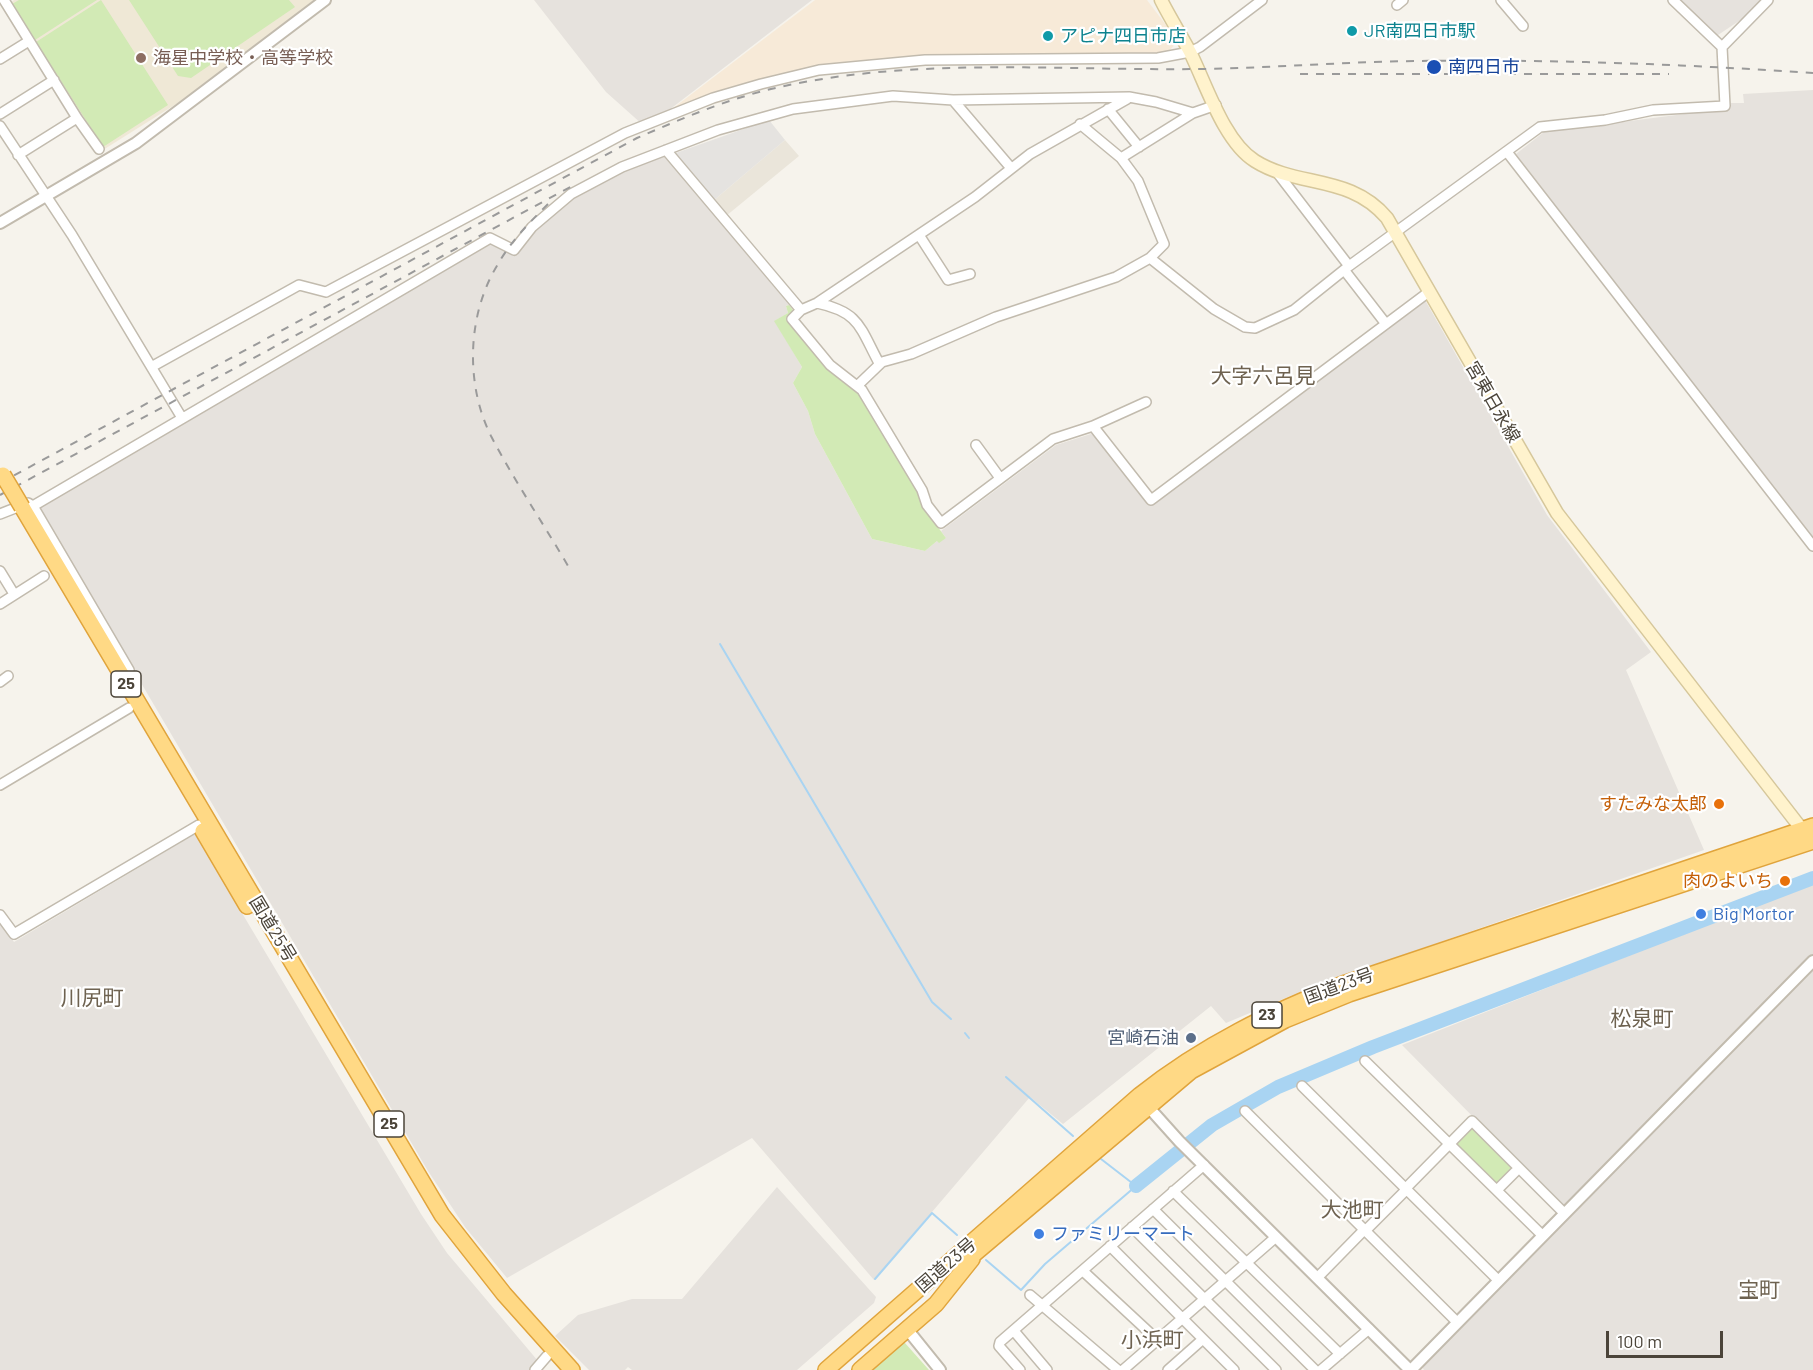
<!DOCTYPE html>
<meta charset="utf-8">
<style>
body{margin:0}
#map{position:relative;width:1813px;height:1370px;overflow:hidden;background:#f6f3ec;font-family:Barlow,sans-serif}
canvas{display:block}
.scale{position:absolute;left:1606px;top:1331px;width:117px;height:27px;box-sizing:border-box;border:3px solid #4b4439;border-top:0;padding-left:8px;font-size:18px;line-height:21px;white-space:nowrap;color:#4b4439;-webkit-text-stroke:4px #fff;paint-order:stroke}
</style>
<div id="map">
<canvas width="1813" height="1370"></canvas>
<div class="scale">100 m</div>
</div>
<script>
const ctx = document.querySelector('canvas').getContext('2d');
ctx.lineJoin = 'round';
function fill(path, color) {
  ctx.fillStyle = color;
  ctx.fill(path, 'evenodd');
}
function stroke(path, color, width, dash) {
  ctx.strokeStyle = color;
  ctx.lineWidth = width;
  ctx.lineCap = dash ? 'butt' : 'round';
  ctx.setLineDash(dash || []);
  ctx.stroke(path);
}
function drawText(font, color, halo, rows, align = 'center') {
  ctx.font = font + ' Barlow,"Noto Sans JP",sans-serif';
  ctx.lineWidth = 4.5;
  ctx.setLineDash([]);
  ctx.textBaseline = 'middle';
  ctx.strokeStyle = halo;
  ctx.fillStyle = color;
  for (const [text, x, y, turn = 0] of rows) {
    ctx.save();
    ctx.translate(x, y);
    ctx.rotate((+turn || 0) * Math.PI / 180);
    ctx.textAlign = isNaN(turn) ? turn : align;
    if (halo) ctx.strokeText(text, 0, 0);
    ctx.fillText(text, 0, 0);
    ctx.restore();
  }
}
fill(new Path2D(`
 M785,140L799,156L726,216L713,201Z`), '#eae5da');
fill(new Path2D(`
 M815,0H1147L1178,41L1169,51L1152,56L865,60L816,68L672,109Z`), '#f7ead8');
fill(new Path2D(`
 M534,0H812L656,120L643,125L606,92Z
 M1677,0H1764L1751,13L1715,37Z
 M1813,90V539L1516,154L1544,132L1731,108V103H1744L1743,94Z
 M664,154L789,305L786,306L788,313L775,321L802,367L793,383L808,411L815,434L872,539L925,551L937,541L946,538L941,531L1056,445L1091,434L1096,436L1152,505L1425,300L1547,515L1651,652L1626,670L1704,850L1314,986L1226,1023L1211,1006L1063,1124L1030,1097L874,1280L752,1138L507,1278L465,1227L428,1171L40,511V506L489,242L517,255L541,224L576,196L611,176Z
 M195,834L421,1214L447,1253L538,1361L530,1370H0V922L14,942Z
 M1813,883V1370H1424L1422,1367L1570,1215L1402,1045Z
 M777,1187L876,1297L874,1303L797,1370H632L628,1367L625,1370H589L555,1336L578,1315L632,1299H682Z`), '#e6e2dd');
fill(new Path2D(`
 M14,0H314L181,101L103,150L10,3Z`), '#efe8d6');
fill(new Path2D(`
 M19,0H97L35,40L12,4Z
 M101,0L168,105L103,147L36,42Z
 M129,0H289L295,7L191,78L178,76Z
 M789,305L793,310L790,317L833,372L860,394L919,492L923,507L946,538L939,543L937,541L925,551L872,539L815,434L808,411L793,383L802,367L774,321L788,313L786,306Z
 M1471,1127L1513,1166V1169L1497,1185L1457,1146L1456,1142Z
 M905,1343L929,1370H872L903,1343Z`), '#d2eab5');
fill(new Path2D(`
 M769,120L785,140L713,201L673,154Z`), '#e5e3e0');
stroke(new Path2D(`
 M720,644L932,1002L951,1019
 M965,1033L969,1038
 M1006,1077L1073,1136
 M986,1260L1021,1290L1045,1264L1136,1186L1101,1159
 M875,1279L932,1213L957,1235`), '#a9d4f2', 2);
stroke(new Path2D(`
 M1136,1186L1212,1125L1278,1087L1373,1047L1813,878`), '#a9d4f2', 14);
const minor = new Path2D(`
 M4,0L77,118L18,155
 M1501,0L1523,26
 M1673,0L1722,47L1768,0
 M1397,5L1403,0
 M0,59L29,41
 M1127,99L1030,154L975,197L817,303L801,310L792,319L830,365L862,390L922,490L927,505L941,523L1053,439L1093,426L1151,500L1430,291
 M953,100L1011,168
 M1108,109L1139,147
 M0,114L54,80
 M77,118L99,149
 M0,126L72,235L182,418
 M666,150L801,310
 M1507,152L1813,546
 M1121,158L1193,113
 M1276,171L1349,266
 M919,235L948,280L970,274
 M1150,258L1214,309L1245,327L1255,328L1294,310L1349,266L1540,127L1605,120L1653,110L1725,106L1722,47
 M1345,271L1386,324
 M817,303C860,312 860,328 879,363
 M153,366L299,285L326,292L625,133L713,98L761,84L819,70L925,60L1158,58L1190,52L1200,47L1262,0
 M857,386L882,362L911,354L996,317L1116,277L1150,258L1164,244L1138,181L1121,158L1080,124
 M1093,426L1146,402
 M976,445L1000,478
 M33,506L129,670L121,676
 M0,514L28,503L33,506L490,238L514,250L532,227L571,194L622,167L718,130L793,109L893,96L953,100L1129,97L1156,102L1193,113L1216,105
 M0,571L14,594
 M0,604L44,576
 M0,682L8,676
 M0,785L129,708
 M0,915L14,934L199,825
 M1365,1061L1542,1235
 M1302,1086L1498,1280
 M1245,1111L1457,1322
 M1406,1188L1472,1121L1564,1213
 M1497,1190L1519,1168
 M1173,1191L1340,1354
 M1153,1209L1315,1370
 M1132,1227L1276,1370
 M1365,1231L1407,1189
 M1110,1246L1234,1370
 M1083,1271L1152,1335L1156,1341
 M1317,1278L1364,1230
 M1030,1295L1118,1370
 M1014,1331L1047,1370
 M535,1370L547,1356
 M1020,1370L999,1346L1000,1342L1204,1165
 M1123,1370L1276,1237
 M1168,1370L1203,1339
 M1321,1370L1369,1329`);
const tertiary = new Path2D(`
 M0,223L136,143L325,0
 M1144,1102L1179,1141L1410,1370
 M907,1329L940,1370
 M1411,1370L1813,961`);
const secondary = new Path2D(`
 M1161,0C1170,18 1181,35 1190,52C1206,84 1224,142 1255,161C1298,188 1350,174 1387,218L1557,513L1807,836`);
const trunk = new Path2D(`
 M22,507L442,1215L504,1294L572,1370
 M203,831L247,906
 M961,1265L1191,1071L1285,1020L1349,994L1813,841
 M826,1370L1140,1095C1203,1045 1271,1012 1346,983L1813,826
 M860,1370L936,1304L972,1259`);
stroke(minor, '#c2bbae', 12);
stroke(tertiary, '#c2bbae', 14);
stroke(secondary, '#d6c79b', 15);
stroke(trunk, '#e0a43c', 18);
stroke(minor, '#fff', 9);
stroke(tertiary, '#fff', 10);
stroke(secondary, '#fff3cd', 12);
stroke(trunk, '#ffd985', 15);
stroke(new Path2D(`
 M1300,74H1669
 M548,204C529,223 511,241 498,264C467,314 465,384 491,436C515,482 545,526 571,571
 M0,483L637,138C681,119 725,100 771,89C911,56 1057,71 1199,69C1271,68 1342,62 1414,61C1547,59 1680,64 1813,73
 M0,495L574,185`), '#9a9a9a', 2, [8, 8]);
const trunkBridge = new Path2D(`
 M3,475L22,507`);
stroke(trunkBridge, '#e0a43c', 18, []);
stroke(trunkBridge, '#ffd985', 15);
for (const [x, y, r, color] of [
 [1352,31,6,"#0f9aa8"],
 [1048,36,6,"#0f9aa8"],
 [141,58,6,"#8d6e63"],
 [1434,67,8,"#1a4fb4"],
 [1719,804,6,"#e8710a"],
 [1785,881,6,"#e8710a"],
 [1701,914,6,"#3f7fe0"],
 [1191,1038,6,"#5c6f8a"],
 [1039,1234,6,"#3f7fe0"]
]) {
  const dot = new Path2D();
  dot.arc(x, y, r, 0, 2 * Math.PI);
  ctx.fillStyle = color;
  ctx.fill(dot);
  stroke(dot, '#fff', 2);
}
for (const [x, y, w] of [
 [126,684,30],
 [1267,1015,30],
 [389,1124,30]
]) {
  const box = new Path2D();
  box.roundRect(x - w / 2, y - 13, w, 26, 4.5);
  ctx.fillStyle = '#fff';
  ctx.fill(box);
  stroke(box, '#4b4439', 1.5);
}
drawText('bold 16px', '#4b4439', null, [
 ["25",126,684],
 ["23",1267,1015],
 ["25",389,1124]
]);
drawText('18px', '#0d838f', '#fff', [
 ["JR南四日市駅",1364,31],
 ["アピナ四日市店",1060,36]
], 'left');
drawText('18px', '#785e54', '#fff', [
 ["海星中学校・高等学校",153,58]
], 'left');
drawText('18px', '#164399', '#fff', [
 ["南四日市",1448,67]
], 'left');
drawText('18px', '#4b4439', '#fff', [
 ["宮東日永線",1493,402,60],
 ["国道25号",273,929,59],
 ["国道23号",1339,986,-20],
 ["国道23号",946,1265,-41]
]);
drawText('18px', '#c56008', '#fff', [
 ["すたみな太郎",1707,804],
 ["肉のよいち",1773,881]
], 'right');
drawText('18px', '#366cbe', '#fff', [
 ["Big Mortor",1713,914],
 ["ファミリーマート",1051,1234]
], 'left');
drawText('18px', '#4e5e75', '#fff', [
 ["宮崎石油",1179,1038]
], 'right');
drawText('21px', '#6e6250', '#fff', [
 ["大字六呂見",1263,376],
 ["川尻町",92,998],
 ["松泉町",1642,1019],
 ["大池町",1352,1210],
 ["宝町",1759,1290],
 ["小浜町",1152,1340]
]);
</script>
